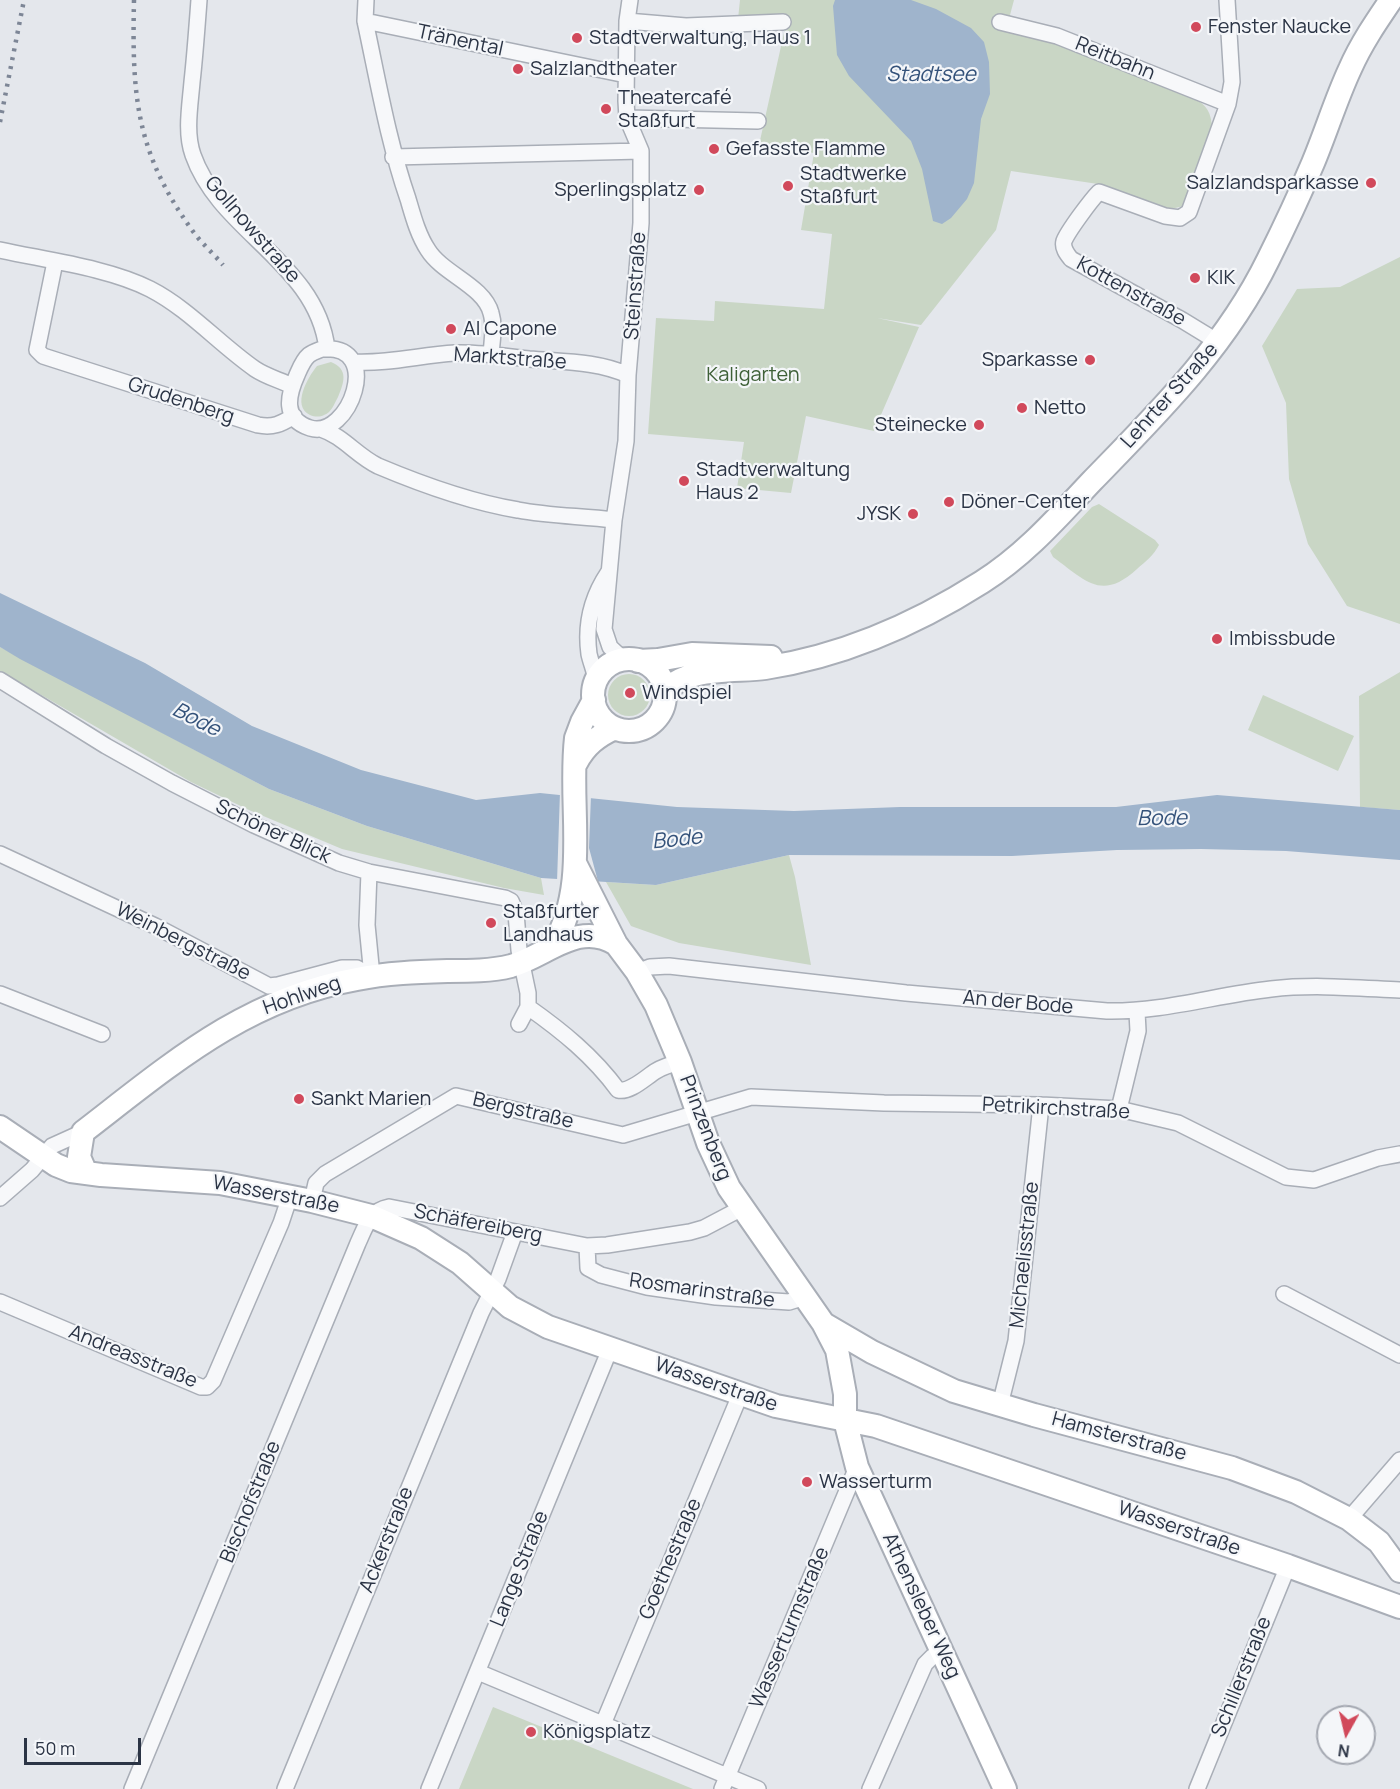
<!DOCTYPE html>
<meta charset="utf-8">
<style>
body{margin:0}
#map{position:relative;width:1400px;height:1789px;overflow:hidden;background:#e4e7ec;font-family:Manrope,sans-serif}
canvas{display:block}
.north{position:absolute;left:1316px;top:1705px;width:60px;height:60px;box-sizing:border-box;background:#f4f6f9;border:2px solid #a4a8b1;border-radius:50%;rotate:188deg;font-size:16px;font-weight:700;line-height:24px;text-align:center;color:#2b3445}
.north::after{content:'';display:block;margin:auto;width:21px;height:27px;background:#d1495b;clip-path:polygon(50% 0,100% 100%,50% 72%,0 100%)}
.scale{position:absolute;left:24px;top:1738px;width:117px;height:27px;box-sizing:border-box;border:3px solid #2b3445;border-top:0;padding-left:8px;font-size:18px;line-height:21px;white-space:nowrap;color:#2b3445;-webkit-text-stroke:4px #f4f6f9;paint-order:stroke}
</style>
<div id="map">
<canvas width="1400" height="1789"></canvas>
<div class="north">N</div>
<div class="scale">50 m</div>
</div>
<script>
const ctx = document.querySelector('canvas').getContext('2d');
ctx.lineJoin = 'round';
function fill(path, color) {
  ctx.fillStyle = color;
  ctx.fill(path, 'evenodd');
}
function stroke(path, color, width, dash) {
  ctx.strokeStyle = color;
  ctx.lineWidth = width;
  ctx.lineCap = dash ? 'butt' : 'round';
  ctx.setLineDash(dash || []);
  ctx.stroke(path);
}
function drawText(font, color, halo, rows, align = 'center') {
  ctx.font = font + ' Manrope,sans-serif';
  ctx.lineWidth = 4.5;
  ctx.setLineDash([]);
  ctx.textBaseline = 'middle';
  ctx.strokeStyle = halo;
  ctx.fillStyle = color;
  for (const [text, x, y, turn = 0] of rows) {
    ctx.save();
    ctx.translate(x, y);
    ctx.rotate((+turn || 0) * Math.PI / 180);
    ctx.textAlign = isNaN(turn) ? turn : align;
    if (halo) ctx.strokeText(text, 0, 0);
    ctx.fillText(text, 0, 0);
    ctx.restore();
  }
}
fill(new Path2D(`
 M740,0H1014L1006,30L1054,42L1188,95C1203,103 1210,107 1212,125L1184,206L1166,210L1098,184L1011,171L996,230L921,325L877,318L919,327L874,431L806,416L791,493L737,488L744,442L648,434L656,318L714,321L715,301L824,309L832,234L801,230L814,153L759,145L788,15L738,19Z
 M1400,257V624L1347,606L1308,544L1289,479L1286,403L1262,346L1297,289L1340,287Z
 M331,362C349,369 344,383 338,397C334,404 332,412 324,415C320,417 315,417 310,415C291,406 308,377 317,366Z
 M1099,504L1155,540L1159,545C1154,555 1145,562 1137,569C1101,602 1085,580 1053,557L1050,551L1092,507Z
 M0,647L269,789L367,826L541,878L544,895L504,888L342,849L249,810L191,782L0,671Z
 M1400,672V810L1360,807L1359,696Z
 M608 695a21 21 0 1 1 42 0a21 21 0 1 1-42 0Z
 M1263,695L1354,736L1338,771L1248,730Z
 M789,855L795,877L811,965L679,943L631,926L606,882L656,885Z
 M493,1707L693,1789H459Z`), '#c9d6c5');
fill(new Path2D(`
 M835,0H911L936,9L971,28L984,42L989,62L990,94L981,119L974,183L967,199L951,218L942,224L933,221L922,169L911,141L849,76L837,55L833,6Z
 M0,593L145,663L252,726L361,770L476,800L540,793L677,807L794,811L900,807H1116L1217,795L1400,810V860L1286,851L1201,849L1117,850L1012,856L789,855L656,885L541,878L367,826L269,789L20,659L0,647Z`), '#9fb4cc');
fill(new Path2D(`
 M560,792L591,795L589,848L599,885L557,882Z`), '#e4e7ec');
const street = new Path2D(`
 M199,0C197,27 195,55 192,82C190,106 185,133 193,155C220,232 317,263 327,349
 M366,0L365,21C378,81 388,141 408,199C413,216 418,235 428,250C443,274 484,286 491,313C495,326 492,341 491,354
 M365,21L626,75
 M627,21L686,26L783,22
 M1000,22L1057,36L1228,104
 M627,118L758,121
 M393,157L641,151
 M0,250C45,260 109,268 150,289C189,309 219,344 255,369C267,377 280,380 292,386
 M55,262L37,350L43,356L258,425C273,428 281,424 294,416
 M1218,342L1182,320L1071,259C1067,254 1062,248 1064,241C1068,231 1091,200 1099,192L1165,216L1180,218L1189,212L1228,104L1232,82L1227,0
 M322,349C385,343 349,440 310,428C282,419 288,395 297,375C300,368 303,360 309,355C313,352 317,351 322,349Z
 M354,362C388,364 421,355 455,353C480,352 504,356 529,359C563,362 597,361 628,375
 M321,429C343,436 357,456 378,466C423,485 470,502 518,510C549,516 582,516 614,520
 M624,660L610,647L604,629L614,520L626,441L628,375L641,223V151L627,118L626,101L627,21L630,0
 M0,680L106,746L172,783L254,825L339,863L369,872L505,898L511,901L516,913L519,950L528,993V1007L519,1024
 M596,681C595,672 591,663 589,654C585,625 592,597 608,573
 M0,854L155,926L269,986L278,985L342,968H357L372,976
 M369,872L367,925L372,976
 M637,972L650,967L669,966L906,993L1107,1011C1163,1012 1216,995 1271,989C1314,984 1357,988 1400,990
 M0,994L102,1034
 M528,1007C562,1031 593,1056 618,1090C630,1093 646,1077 656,1071C664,1066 672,1064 680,1062
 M1119,1109L1138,1031L1137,1012
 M0,1198L32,1170L52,1146L83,1132
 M312,1201L316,1183L325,1174L456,1096L623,1135L751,1097L884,1103L1041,1105L1119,1109L1178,1123L1286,1177L1314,1180L1378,1158L1400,1154
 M587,1246L588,1268L601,1275L647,1287L716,1297L789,1302L805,1297
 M1284,1294L1400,1355
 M0,1302L201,1387H207L213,1381L281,1223L290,1196
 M1000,1405L1016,1341L1041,1105
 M1349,1519L1400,1460
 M478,1672L758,1789
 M603,1724L740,1395
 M132,1789L358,1243C366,1226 369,1211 389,1207L587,1246L607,1245L690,1232L704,1228L742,1208
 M285,1789L481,1313L498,1279L515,1232
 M429,1789L610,1349
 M722,1789L857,1467
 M870,1789L925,1664L932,1657L942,1653
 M1197,1789L1288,1566`);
const secondary = new Path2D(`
 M593 695a36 36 0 1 1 72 0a36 36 0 1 1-72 0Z
 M638,661L658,660L692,654L771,657
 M665,693C682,666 737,672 765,668C843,656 916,624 982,582C1025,555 1058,517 1092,481C1158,413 1226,346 1268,260C1284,228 1299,196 1313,163C1326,132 1336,99 1350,69C1361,44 1376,22 1391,0
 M576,763C585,746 597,736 615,728
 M576,865L616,944L637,972L656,1005L680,1062L708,1143L729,1188L823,1323L837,1350L845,1394V1420L857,1467L1005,1789
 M553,946C590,884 568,806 576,738L582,722L594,700
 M0,1127L56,1165L71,1171L101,1175L220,1183L312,1201L371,1216L421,1238L460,1263L510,1307L548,1327L776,1406L876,1426L1288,1566L1400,1607
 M86,1173L79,1157L83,1132C170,1065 245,999 357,979C387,973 418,972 448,971C469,971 491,971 511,966C547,956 578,920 616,944
 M824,1324L872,1352L954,1391L1034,1415L1232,1468L1296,1492L1349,1519L1379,1542L1400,1571`);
stroke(street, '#a9aeb7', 18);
stroke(secondary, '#a9aeb7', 26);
stroke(street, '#f7f8fa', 15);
stroke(secondary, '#fff', 22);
stroke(new Path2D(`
 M134,0C132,94 135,151 192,230C201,243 213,253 223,265
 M0,122L24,0`), '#7d8696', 4.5, [3, 6]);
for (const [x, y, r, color] of [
 [1196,27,6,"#d1495b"],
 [577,38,6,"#d1495b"],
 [518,69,6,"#d1495b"],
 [606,109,6,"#d1495b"],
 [714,149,6,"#d1495b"],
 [1371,183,6,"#d1495b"],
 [788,186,6,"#d1495b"],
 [699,190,6,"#d1495b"],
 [1195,278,6,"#d1495b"],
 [451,329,6,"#d1495b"],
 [1090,360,6,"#d1495b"],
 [1022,408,6,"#d1495b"],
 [979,425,6,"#d1495b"],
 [684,481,6,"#d1495b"],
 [949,502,6,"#d1495b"],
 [913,514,6,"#d1495b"],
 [1217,639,6,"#d1495b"],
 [630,693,6,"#d1495b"],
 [491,923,6,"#d1495b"],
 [299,1099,6,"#d1495b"],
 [807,1482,6,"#d1495b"],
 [531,1732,6,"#d1495b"]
]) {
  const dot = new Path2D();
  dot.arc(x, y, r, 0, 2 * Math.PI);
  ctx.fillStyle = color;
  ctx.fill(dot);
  stroke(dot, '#f4f6f9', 2);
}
drawText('20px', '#2b3445', '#f4f6f9', [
 ["Fenster Naucke",1208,27],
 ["Stadtverwaltung, Haus 1",589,38],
 ["Salzlandtheater",530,69],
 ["Theatercafé",618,98],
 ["Staßfurt",618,121],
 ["Gefasste Flamme",726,149],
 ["Stadtwerke",800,174],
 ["Staßfurt",800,197],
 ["Salzlandsparkasse",1359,183,"right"],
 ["Sperlingsplatz",687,190,"right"],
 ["KIK",1207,278],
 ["Al Capone",463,329],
 ["Sparkasse",1078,360,"right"],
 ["Netto",1034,408],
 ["Steinecke",967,425,"right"],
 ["Stadtverwaltung",696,470],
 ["Haus 2",696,493],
 ["Döner-Center",961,502],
 ["JYSK",901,514,"right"],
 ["Imbissbude",1229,639],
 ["Windspiel",642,693],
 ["Staßfurter",503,912],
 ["Landhaus",503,935],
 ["Sankt Marien",311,1099],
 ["Wasserturm",819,1482],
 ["Königsplatz",543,1732]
], 'left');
drawText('20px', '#2b3445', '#f4f6f9', [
 ["Tränental",460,41,12],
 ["Reitbahn",1115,59,22],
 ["Gollnowstraße",252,230,49],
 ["Steinstraße",636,286,-86],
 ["Kottenstraße",1131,292,29],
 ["Marktstraße",510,359,4],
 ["Lehrter Straße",1170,396,-48],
 ["Grudenberg",181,401,18],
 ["Schöner Blick",273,832,25],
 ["Weinbergstraße",183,942,27],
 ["Hohlweg",302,996,-19],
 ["An der Bode",1018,1003,5],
 ["Petrikirchstraße",1056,1109,3],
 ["Bergstraße",523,1111,13],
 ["Prinzenberg",705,1128,69],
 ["Wasserstraße",276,1195,11],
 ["Schäfereiberg",478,1224,11],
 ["Michaelisstraße",1025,1255,-84],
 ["Rosmarinstraße",702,1291,8],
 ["Andreasstraße",133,1357,22],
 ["Wasserstraße",716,1385,19],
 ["Hamsterstraße",1119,1437,15],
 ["Bischofstraße",251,1502,-68],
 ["Wasserstraße",1179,1529,19],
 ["Ackerstraße",387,1540,-68],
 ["Goethestraße",671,1559,-67],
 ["Lange Straße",520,1569,-68],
 ["Athensleber Weg",921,1606,65],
 ["Wasserturmstraße",790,1628,-67],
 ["Schillerstraße",1242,1677,-68]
]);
drawText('20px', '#3f6138', '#f4f6f9', [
 ["Kaligarten",753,375]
]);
drawText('italic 21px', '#34527a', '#f4f6f9', [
 ["Stadtsee",931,75],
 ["Bode",196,720,27],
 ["Bode",1162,819,-1],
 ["Bode",677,840,-6]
]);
</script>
